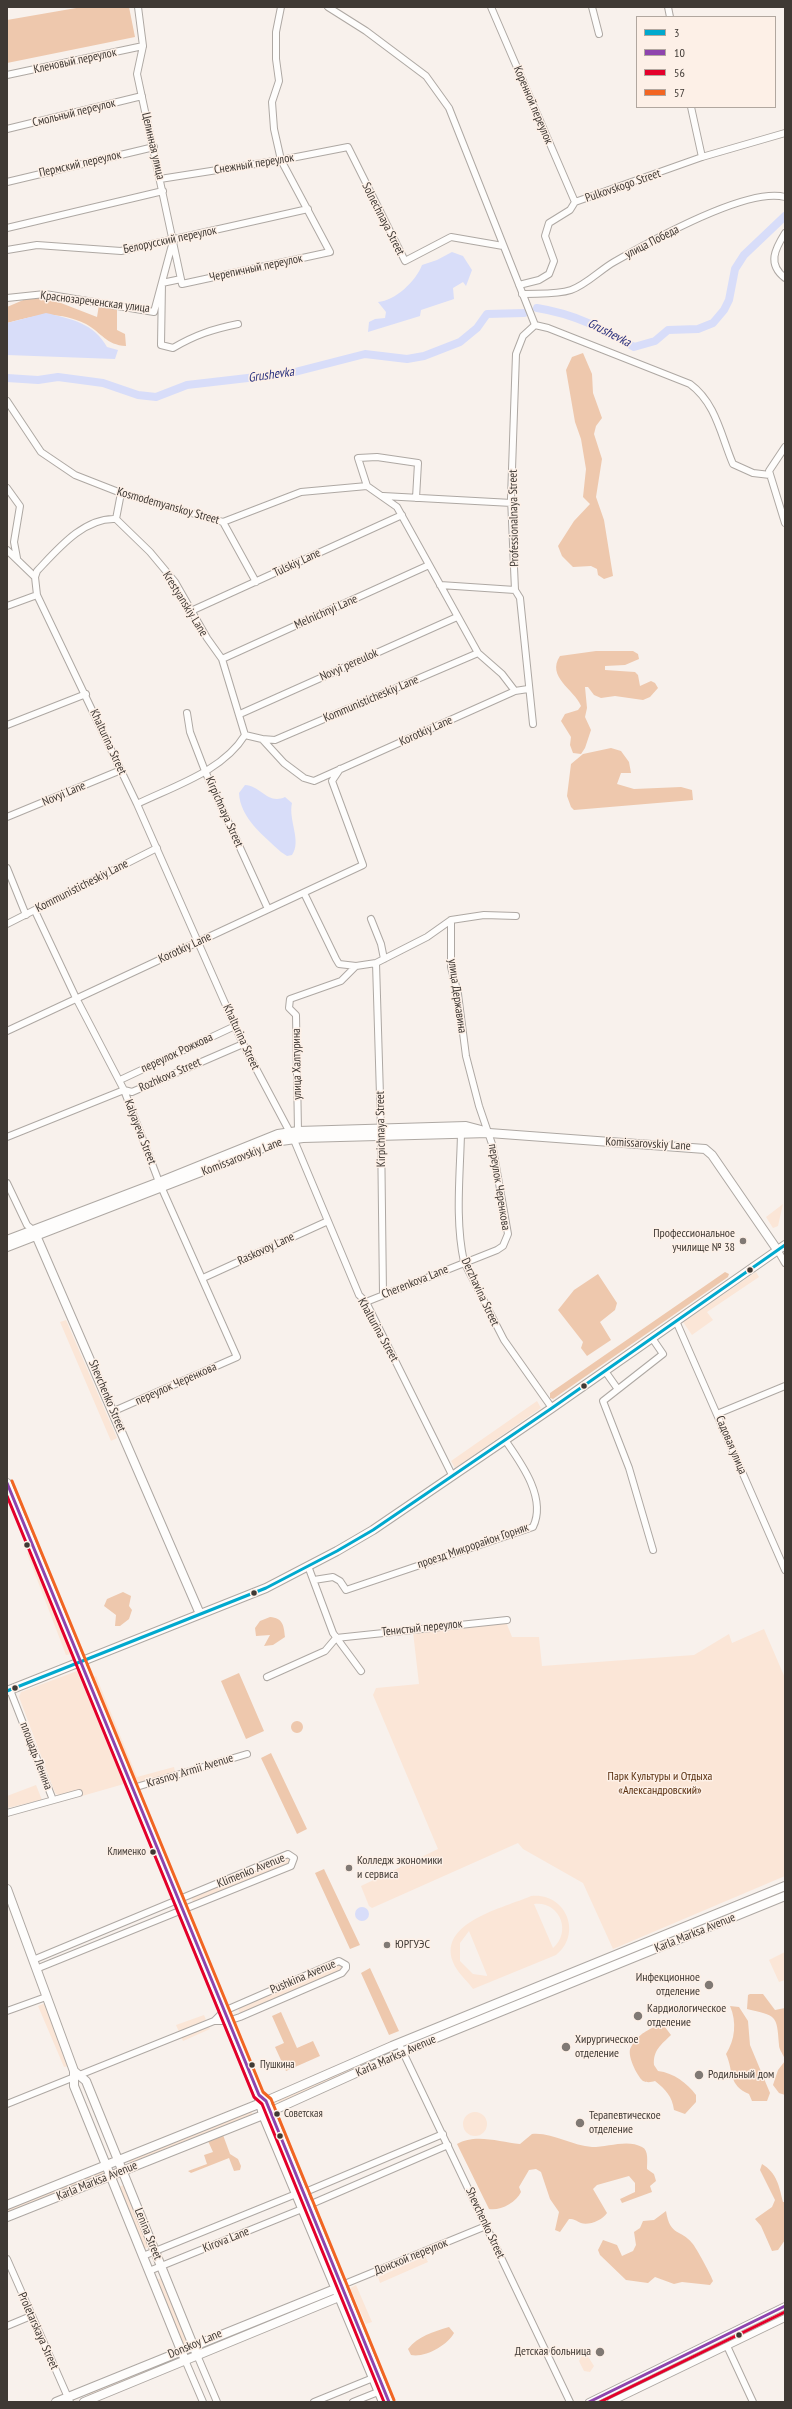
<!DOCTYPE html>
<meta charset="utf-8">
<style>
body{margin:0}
#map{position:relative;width:792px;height:2409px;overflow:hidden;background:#f8f1ec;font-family:"PT Sans Narrow",sans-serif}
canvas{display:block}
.frame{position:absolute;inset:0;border:8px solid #3f3934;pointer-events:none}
.legend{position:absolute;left:636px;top:16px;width:140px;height:92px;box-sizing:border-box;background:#fdf0e7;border:1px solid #b1a79f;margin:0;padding:5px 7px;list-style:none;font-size:12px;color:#3f3934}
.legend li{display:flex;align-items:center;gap:8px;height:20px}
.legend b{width:20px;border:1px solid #b1a79f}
</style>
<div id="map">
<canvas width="792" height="2409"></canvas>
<div class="frame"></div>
<ul class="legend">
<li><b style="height:5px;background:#00a9ce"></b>3</li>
<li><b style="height:5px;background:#8e44ad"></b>10</li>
<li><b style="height:5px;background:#e4002b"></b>56</li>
<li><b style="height:5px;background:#f26522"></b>57</li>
</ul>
</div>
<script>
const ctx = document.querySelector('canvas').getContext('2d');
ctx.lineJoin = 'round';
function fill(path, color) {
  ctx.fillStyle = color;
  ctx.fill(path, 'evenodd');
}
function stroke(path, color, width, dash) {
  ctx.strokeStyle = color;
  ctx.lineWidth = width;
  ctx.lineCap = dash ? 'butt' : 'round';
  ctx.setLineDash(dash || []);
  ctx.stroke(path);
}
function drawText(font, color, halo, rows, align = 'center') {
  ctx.font = font + ' "PT Sans Narrow",sans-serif';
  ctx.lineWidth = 3;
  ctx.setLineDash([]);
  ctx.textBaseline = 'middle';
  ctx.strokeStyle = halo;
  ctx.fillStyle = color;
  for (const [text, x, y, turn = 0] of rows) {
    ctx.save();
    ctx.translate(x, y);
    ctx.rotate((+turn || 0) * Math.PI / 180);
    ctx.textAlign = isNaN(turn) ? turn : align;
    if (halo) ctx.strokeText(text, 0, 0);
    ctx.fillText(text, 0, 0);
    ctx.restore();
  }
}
fill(new Path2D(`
 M783,1204L778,1226L773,1228L766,1217Z
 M756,1272L759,1277L707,1312L713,1320L692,1335L683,1322Z
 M66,1320L117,1438L111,1441L60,1322Z
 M537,1401L541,1408L455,1468L451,1461Z
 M31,1552L71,1654L66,1655L27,1553Z
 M506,1622L512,1637H539L542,1666L694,1655L729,1634L732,1643L764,1629L785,1678V1876L613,1949L583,1883L523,1849L518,1843L372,1908L369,1906L361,1886L438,1849L373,1695L376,1688L419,1684L413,1632Z
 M77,1671L124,1784L82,1796L80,1791L59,1796L55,1793L19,1697L21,1692Z
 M96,1676L137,1777L174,1767L175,1772L135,1784L91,1678Z
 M36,1785L42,1800L7,1808V1796Z
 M289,1857L291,1863L194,1904L191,1897Z
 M785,1890V1893L412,2045L411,2042Z
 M531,1896C566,1892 583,1934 556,1955L473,1989C467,1980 457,1973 453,1962C438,1922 504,1908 531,1896ZM534,1904C560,1901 572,1932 553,1948ZM469,1931L487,1975V1976L473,1974L460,1961V1943Z
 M785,1952V1980L779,1982L769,1960Z
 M338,1963L341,1967V1970L241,2015L237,2006Z
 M45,2003L69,2066L64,2067L38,2006Z
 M204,2015L210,2029L183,2041L176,2025Z
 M392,2049L394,2053L279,2103L277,2099Z
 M251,2110L253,2116L131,2165L128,2159Z
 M463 2124a12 12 0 1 1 24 0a12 12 0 1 1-24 0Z
 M102,2169L105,2176L7,2215V2206Z
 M124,2185L149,2247L143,2249L118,2187Z
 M425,2256L428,2262L380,2283L378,2277Z
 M162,2278L188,2342L181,2345L156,2280Z
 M356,2285L372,2322L366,2324L350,2288Z
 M331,2294V2297L199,2351L197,2350L200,2344Z
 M785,2309V2315L730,2341L727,2336Z
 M721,2341L723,2345L607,2402H595Z
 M582,2355H587L594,2366L590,2372L584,2371L579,2361Z
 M179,2356V2359L92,2396L86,2394V2392Z`), '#fbe6d7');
fill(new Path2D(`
 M82,7H129L135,37L7,63V20Z
 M28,298H48L97,317L99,305L117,309V330L125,334L126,346C106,345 102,333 86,324C57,310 36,315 7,323V307Z
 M583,353L592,374L593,393L602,418L596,426L594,434L602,459L596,497L604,520L613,576L604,579L598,575L597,569L591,566L573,567L562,556L558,546L574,521L590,504L583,497L586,469L581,439L575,422L566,370L572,357Z
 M596,651H633L638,654L639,659L625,665L605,666V670L635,672L638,675L640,686L651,681L655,683L658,688L650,697L643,700L615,696L601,698L594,695L588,687H585L587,708L585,717L591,730L585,748L581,754L573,753L570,745L571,737L561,721L565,714L578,710L581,706C574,689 546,677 560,656Z
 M611,748L621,751L629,762L631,773H621L617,784L634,789L681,787L692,790L693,800L574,810L571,807L567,796L571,764L583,754Z
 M725,1272L729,1274L728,1277L553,1399L550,1398V1393Z
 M598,1274L617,1303L615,1310L600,1322L611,1340L587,1356L581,1348L583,1342L558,1310L574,1290Z
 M123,1592L131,1596L129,1606L132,1610L129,1619L120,1626H115L116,1615L104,1606L107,1599Z
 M270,1617C283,1618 284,1626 285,1637L273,1645L264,1646L270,1635L256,1636L255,1628L260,1621Z
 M239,1673L264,1731L246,1739L221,1681Z
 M291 1727a6 6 0 1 1 12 0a6 6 0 1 1-12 0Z
 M271,1753L307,1829L297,1834L261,1758Z
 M324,1869L360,1945L350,1949L315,1873Z
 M370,1968L399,2031L389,2035L361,1973Z
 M750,1994H763L775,2010L785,2008V2060C784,2055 779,2050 779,2045C777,2014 776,2016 747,2009L748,1995Z
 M730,2006L739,2007L748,2021L750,2045L770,2093L767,2101H752L749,2094C728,2085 734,2072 726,2054C735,2040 737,2022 730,2006Z
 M281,2012L297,2048L313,2041L320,2056L286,2071L275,2047L284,2043L272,2016Z
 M662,2023L671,2035C661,2045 653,2050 654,2065L658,2071C674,2073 687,2083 696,2095V2102L685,2114L674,2110C672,2096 666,2090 655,2081C651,2082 648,2083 643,2081C637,2076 626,2054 631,2047C640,2032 647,2031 662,2023Z
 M785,2061V2095L779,2093L773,2085L778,2070Z
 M532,2134C552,2132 572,2146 592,2147C608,2147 628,2139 642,2147C649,2150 647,2162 647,2169L654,2174L656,2181L650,2186L652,2192L622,2203L620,2199L635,2192V2183L629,2176L597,2185L593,2189L607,2213C603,2220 588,2226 581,2223C576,2221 575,2219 569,2219L560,2232L555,2230L559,2212L550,2199L541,2172L536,2169L529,2170L519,2187L521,2192C516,2203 500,2211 489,2209L457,2144C475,2133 500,2142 520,2144Z
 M223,2135L230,2154L238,2159L241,2166L240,2170L234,2171L229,2158L191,2173L188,2171L207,2164L204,2155L213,2152L208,2141Z
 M762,2164C777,2173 779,2186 783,2202H785V2240L778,2250L772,2251L761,2226L755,2219L772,2207L775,2200L760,2170Z
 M666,2211C670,2237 681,2229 692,2243C696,2247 712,2277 713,2281L710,2285L682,2282L674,2284L655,2277L648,2283L626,2280L600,2255L598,2250L603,2240L617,2245L622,2256L633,2251L636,2245L634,2232L640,2228L643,2221L654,2220Z
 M449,2327L454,2333C448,2345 425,2358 411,2355L408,2349C418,2336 433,2332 449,2327Z`), '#eec8ad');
fill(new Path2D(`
 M452,252L463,256L472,270L466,286L463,282L453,288L454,299L421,310L420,316L368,332L369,322L375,319L385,318L386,312L378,302C395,301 416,281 422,265L437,260Z
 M46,313C71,319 94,323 107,347L118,350L115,359L7,355V323Z
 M245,785C261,786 268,805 285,797L292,803C288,820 302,841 292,855L287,856L281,852C264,836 240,818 239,793Z
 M355 1914a7 7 0 1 1 14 0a7 7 0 1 1-14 0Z`), '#d8ddf9');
stroke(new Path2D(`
 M537,308C575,314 601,328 634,347L655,341L668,330L698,329L713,323L724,310L729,300L735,269L744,255L785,216
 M7,378L38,380L58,377L103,383L138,395L156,397L187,385L291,373L365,354L407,359L424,356L460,342L477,328L487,314L524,313`), '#d8ddf9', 8);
const minor = new Path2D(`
 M138,7L143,46L137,74L182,284L330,252L281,160L274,129L272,102L279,81L276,59V32L281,7
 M328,7L366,31L426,76L449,108L535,325L523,336L516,354L511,498L515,590L520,598L533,724
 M491,7L575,202
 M592,7L599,34
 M668,7L670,17
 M7,75L143,46
 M691,107L702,157
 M7,129L142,96
 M160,179L281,160L348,147L405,261L451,237L503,246
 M7,182L154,147
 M7,228L163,191
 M785,233C775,249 767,264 785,278
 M7,250L37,245L121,251L308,209
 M181,279L162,283L161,345L173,348C195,335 213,329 238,324
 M519,285L539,280L549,274L554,261L545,236L549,223L570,210L575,202L702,157L785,133
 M522,294C538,293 556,295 571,290C586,285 600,270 614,262C649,242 747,187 785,197
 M7,298L45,294L154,312L173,241
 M535,325L548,328L690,384C716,403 721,436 733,464L753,473L770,475
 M7,401L41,452L75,475L121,493L223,522L301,492L367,486L397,507L478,653L502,674L515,691
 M785,447L769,471L785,523
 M367,486L358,458L377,457L418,463L416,498
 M7,488L20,506L14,542L17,558
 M383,496L512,503
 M116,519L121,493
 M223,522L256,582
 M7,550L35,577
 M440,585L515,590
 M7,606L37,595
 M191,611L402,515
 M222,659L429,565
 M187,713L190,732L205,771L268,909
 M240,714L457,617
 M7,725L86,694
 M245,735L222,659L207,638L175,582L150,552L116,519C84,517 57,550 37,571L35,577L37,595L137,804L243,1044L294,1140L359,1295L366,1302L452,1475
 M245,735L262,739L284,763L304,778L314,781L515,691L528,689
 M262,739L275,740L478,653
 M137,804C174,786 223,771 245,735
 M7,817L121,770
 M7,868L26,915
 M304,893L336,959L339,964L356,966
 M35,911L76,998L124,1090L159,1182L237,1357L114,1411
 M371,919L381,944L384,959
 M7,924L157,848
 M376,963L381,1129L383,1294
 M7,1031L363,865L332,781L340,769
 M120,1080L235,1026
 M298,1131L296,1015L289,1008L290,999L341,981L356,966L376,963L427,937L451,920L484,915L516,916
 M461,1134C460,1176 455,1221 464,1262L504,1340L552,1408
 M7,1137L124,1090L132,1092L243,1044
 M7,1183L27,1225L33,1230
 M778,1251L785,1263
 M203,1278L328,1221
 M366,1302L497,1250L503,1246L508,1234L492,1144L479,1106L466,1056L458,994L451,967V920
 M676,1321L785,1570
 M652,1338L663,1354L603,1401L629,1468L653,1550
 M605,1371L617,1388
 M717,1414L785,1386
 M308,1566L333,1633L361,1671
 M314,1580L333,1577L340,1581L346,1590L533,1527C547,1498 521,1463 505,1440
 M267,1677L325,1651L336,1638L507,1620
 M10,1690L53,1800
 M133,1788L247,1754
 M7,1813L79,1793
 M33,1960L288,1854L294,1858L291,1866L36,1969
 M7,2011L46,1997
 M401,2048L570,2402
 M7,2104L214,2021H228L240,2017L342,1973L346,1968V1965L339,1961L224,2011L214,2021
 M303,2193L443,2134
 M309,2205L448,2145
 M143,2256L296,2194
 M7,2259L70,2402
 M149,2271L302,2209
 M341,2290L343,2286L347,2283L486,2226
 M7,2326L31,2316
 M727,2346L753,2402
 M197,2355L217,2402
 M185,2360L203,2402
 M314,2402L373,2378
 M353,2402L378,2392
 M589,2402L785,2306
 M611,2402L785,2318`);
const major = new Path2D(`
 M35,1233L200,1614
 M7,1240L154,1184L278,1134L298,1131L466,1126L485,1131
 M7,1247L281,1141L303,1138L489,1133L705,1149L712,1155L778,1251
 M7,1483L259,2095L266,2101L270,2111L389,2402
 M7,1691L266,1588L337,1551L373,1530L552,1408L785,1245
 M7,1889L74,2071V2086L185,2360
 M74,2071L86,2081L197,2355
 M259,2098L263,2115L383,2402
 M7,2205L266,2101L392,2046L785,1886
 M7,2217L263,2115L411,2048L785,1896
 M56,2402L340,2287
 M84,2402L339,2297`);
stroke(minor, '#aea8a3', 8);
stroke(major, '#aea8a3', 10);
stroke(minor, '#fefdfc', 6);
stroke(major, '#fefdfc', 8);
stroke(new Path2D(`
 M7,1691L266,1588L337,1551L373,1530L552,1408L785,1245`), '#00a9ce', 3);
stroke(new Path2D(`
 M7,1483L259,2095L266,2101L389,2402
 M589,2402L785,2306`), '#8e44ad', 3);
stroke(new Path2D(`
 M7,1496L254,2097L262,2104L384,2402
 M600,2402L785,2312`), '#e4002b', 3);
stroke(new Path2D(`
 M12,1481L263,2092L271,2099L394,2400`), '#f26522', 3);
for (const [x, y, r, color] of [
 [743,1241,4,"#807974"],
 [750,1270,3.5,"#3f3934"],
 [584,1386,3.5,"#3f3934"],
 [27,1545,3.5,"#3f3934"],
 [254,1593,3.5,"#3f3934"],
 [15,1688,3.5,"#3f3934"],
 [153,1852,3.5,"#3f3934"],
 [349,1868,4,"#807974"],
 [387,1945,4,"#807974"],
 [709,1985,5,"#807974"],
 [638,2016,5,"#807974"],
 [566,2047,5,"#807974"],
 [252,2065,3.5,"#3f3934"],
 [699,2075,5,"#807974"],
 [277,2114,3.5,"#3f3934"],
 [580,2123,5,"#807974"],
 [280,2136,3.5,"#3f3934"],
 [739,2335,3.5,"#3f3934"],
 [600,2352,5,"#807974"]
]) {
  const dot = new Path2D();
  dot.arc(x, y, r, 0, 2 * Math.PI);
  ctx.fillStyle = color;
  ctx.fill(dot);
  stroke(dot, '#fdf0e7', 1.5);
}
drawText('11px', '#3f3934', '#fdf0e7', [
 ["Клименко",146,1852,"right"],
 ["Пушкина",260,2065],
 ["Советская",284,2114]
], 'left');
drawText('12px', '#3f3934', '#fdf0e7', [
 ["Кленовый переулок",75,61,-12],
 ["Коренной переулок",533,105,67],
 ["Смольный переулок",74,113,-14],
 ["Целинная улица",153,146,77],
 ["Пермский переулок",80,164,-13],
 ["Снежный переулок",254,164,-9],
 ["Pulkovskogo Street",623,186,-19],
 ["Solnechnaya Street",383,219,63],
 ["Белорусский переулок",170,240,-12],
 ["улица Победа",652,242,-27],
 ["Черепичный переулок",256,268,-12],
 ["Краснозареченская улица",95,302,7],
 ["Kosmodemyanskoy Street",168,506,16],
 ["Professionalnaya Street",514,518,-91],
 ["Tulskiy Lane",297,563,-25],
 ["Krestyanskiy Lane",185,604,58],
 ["Melnichnyi Lane",326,612,-24],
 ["Novyi pereulok",349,665,-24],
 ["Kommunisticheskiy Lane",371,699,-23],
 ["Korotkiy Lane",426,731,-24],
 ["Khalturina Street",108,742,65],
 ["Novyi Lane",64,794,-23],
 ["Kirpichnaya Street",224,812,66],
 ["Kommunisticheskiy Lane",82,886,-27],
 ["Korotkiy Lane",185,948,-25],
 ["улица Державина",457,996,82],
 ["Khalturina Street",241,1037,65],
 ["переулок Рожкова",177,1053,-25],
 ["улица Халтурина",297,1064,-91],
 ["Rozhkova Street",170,1075,-24],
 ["Kirpichnaya Street",381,1129,-91],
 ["Kalyayeva Street",140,1132,69],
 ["Komissarovskiy Lane",648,1144,3],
 ["Komissarovskiy Lane",242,1157,-21],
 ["переулок Черенкова",499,1187,81],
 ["Raskovoy Lane",266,1249,-25],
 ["Cherenkova Lane",415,1282,-22],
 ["Derzhavina Street",480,1292,65],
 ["Khalturina Street",378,1330,61],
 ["переулок Черенкова",176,1384,-24],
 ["Shevchenko Street",107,1396,67],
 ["Садовая улица",731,1445,67],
 ["проезд Микрорайон Горняк",473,1546,-19],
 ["Тенистый переулок",422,1628,-6],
 ["площадь Ленина",36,1756,69],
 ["Krasnoy Armii Avenue",190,1771,-17],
 ["Klimenko Avenue",251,1871,-22],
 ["Karla Marksa Avenue",695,1933,-22],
 ["Pushkina Avenue",303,1977,-23],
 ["Karla Marksa Avenue",396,2056,-24],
 ["Karla Marksa Avenue",97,2181,-22],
 ["Shevchenko Street",485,2223,65],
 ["Lenina Street",148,2234,68],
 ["Kirova Lane",226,2240,-22],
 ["Донской переулок",411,2257,-22],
 ["Proletarskaya Street",38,2331,66],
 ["Donskoy Lane",195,2344,-23]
]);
drawText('12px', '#3f3934', '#fdf0e7', [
 ["Профессиональное",735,1234,"right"],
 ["училище № 38",735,1248,"right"],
 ["Колледж экономики",357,1861],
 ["и сервиса",357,1875],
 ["ЮРГУЭС",395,1945],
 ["Инфекционное",700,1978,"right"],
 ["отделение",700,1992,"right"],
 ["Кардиологическое",647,2009],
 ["отделение",647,2023],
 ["Хирургическое",575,2040],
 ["отделение",575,2054],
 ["Родильный дом",708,2075],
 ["Терапевтическое",589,2116],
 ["отделение",589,2130],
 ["Детская больница",591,2352,"right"]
], 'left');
drawText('12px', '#5b3110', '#fdf0e7', [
 ["Парк Культуры и Отдыха",660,1777],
 ["«Александровский»",660,1791]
]);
drawText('italic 13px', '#2c337f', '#fdf0e7', [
 ["Grushevka",609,333,27],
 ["Grushevka",271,375,-8]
]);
</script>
